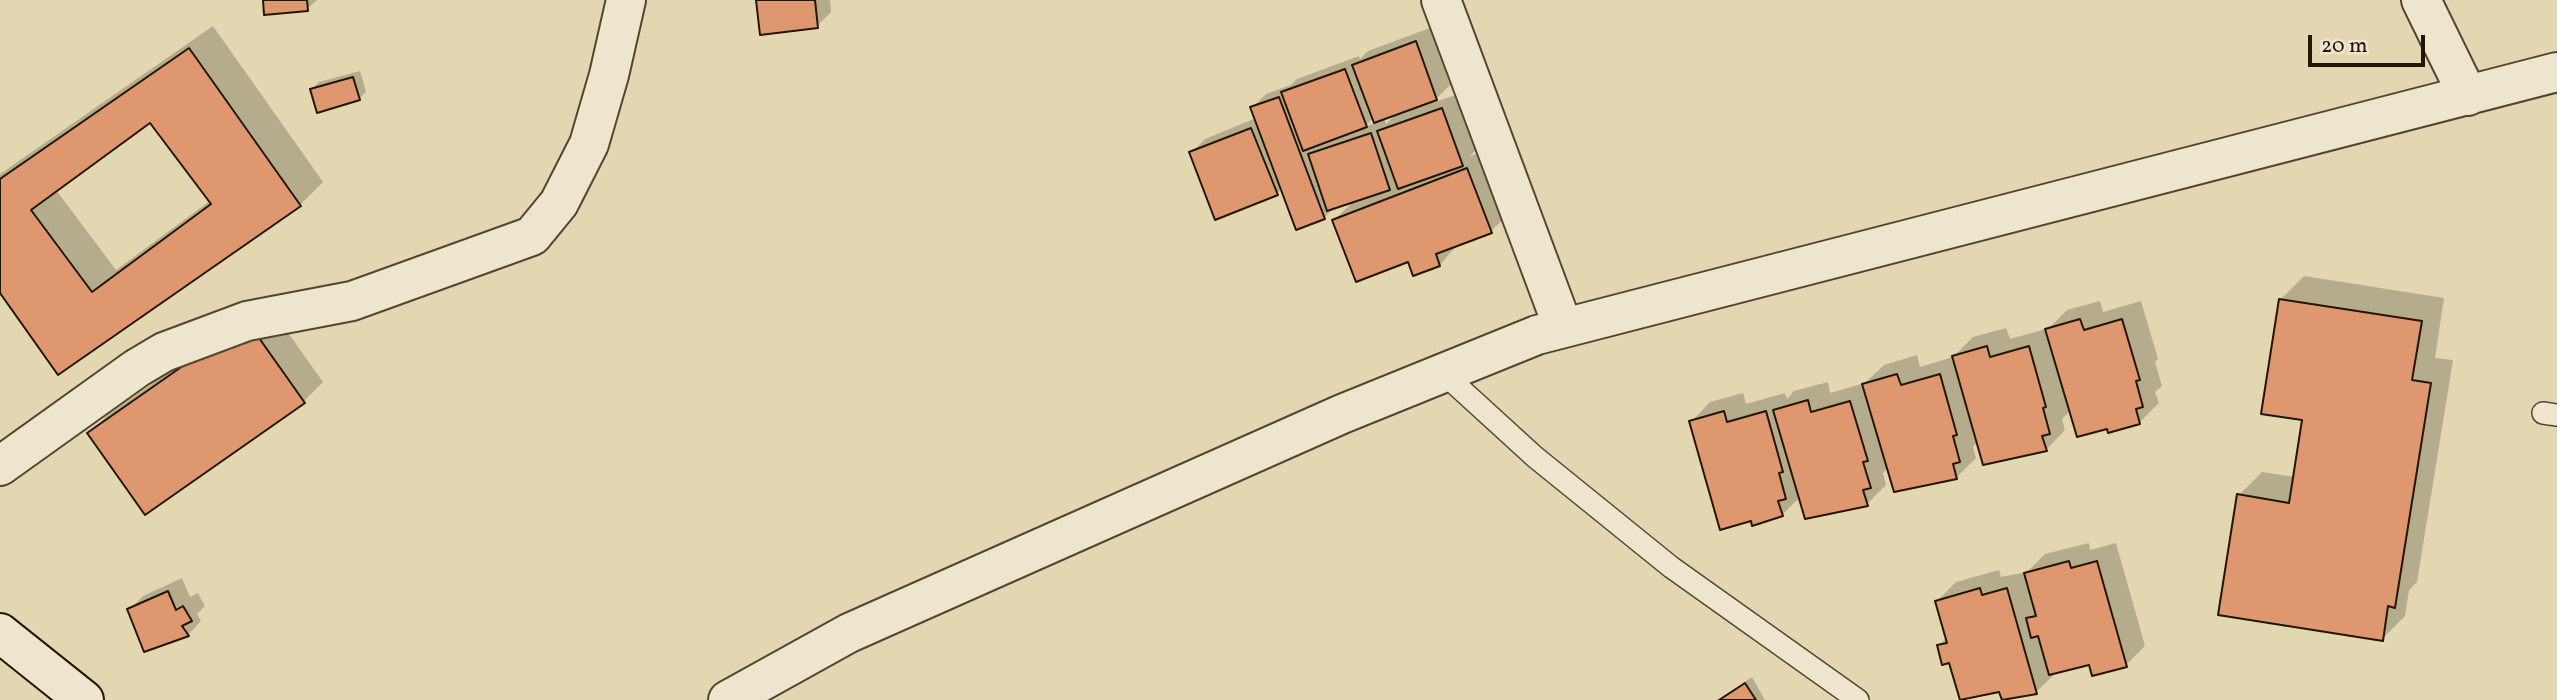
<!DOCTYPE html>
<style>
body{margin:0}
#map{position:relative;width:2557px;height:700px;overflow:hidden;background:#e3d7b2;font-family:Vollkorn,serif}
canvas{display:block}
.scale{position:absolute;left:2308px;top:35px;width:117px;height:32px;box-sizing:border-box;border:4px solid #231605;border-top:0;padding-left:9px;font-size:21px;line-height:24px;white-space:nowrap;color:#231605;-webkit-text-stroke:5px #ede5cd;paint-order:stroke}
</style>
<div id="map">
<canvas width="2557" height="700"></canvas>
<div class="scale">20 m</div>
</div>
<script>
const ctx = document.querySelector('canvas').getContext('2d');
ctx.lineJoin = 'round';
function fill(path, color) {
  ctx.fillStyle = color;
  ctx.fill(path, 'evenodd');
}
function stroke(path, color, width, dash) {
  ctx.strokeStyle = color;
  ctx.lineWidth = width;
  ctx.lineCap = dash ? 'butt' : 'round';
  ctx.setLineDash(dash || []);
  ctx.stroke(path);
}
fill(new Path2D(`
 M265,0H317L307,9Z
 M758,0H830L831,12L817,26Z
 M213,26L323,182L300,205L59,373L0,290V174ZM150,120L211,200L116,270L56,190Z
 M1430,28L1450,85L1432,103L1456,95L1476,150L1470,156L1487,150L1511,212L1491,231L1458,244L1440,265L1409,260L1334,220L1355,200L1334,207L1324,218L1282,188L1277,194L1191,153L1205,139L1256,118L1252,108L1266,94L1291,85L1297,79L1359,56L1360,59L1368,51ZM1397,113L1386,124L1384,118ZM1373,118L1375,123L1365,127Z
 M360,71L366,92L359,99L312,89L319,82Z
 M2304,276L2444,298L2435,358L2453,360L2417,582L2409,590L2405,616L2382,639L2239,495L2262,472L2295,477L2304,419L2280,300Z
 M2100,301L2103,312L2141,301L2158,359L2155,362L2162,386L2155,392L2159,403L2139,423L2109,426L2071,410L2062,419L2065,430L2046,450L1978,441L1973,447L1976,458L1956,478L1927,486L1926,481L1889,467L1883,473L1886,485L1867,504L1800,497L1782,515L1752,519L1691,422L1710,402L1743,393L1746,404L1785,393L1787,399L1794,391L1828,382L1830,393L1865,383L1884,365L1917,355L1920,367L1953,357L1973,337L2006,328L2010,339L2049,328L2067,310Z
 M267,303L323,382L304,401L145,512L89,433L109,414Z
 M2089,543L2090,550L2116,543L2145,646L2126,665L2090,663L2056,673L2036,692L2004,700L2000,690L1962,700L1950,660L1939,646L1947,637L1937,601L1956,582L1999,570L2001,577L2027,572L2045,554Z
 M182,578L190,597L198,593L205,606L197,614L201,621L188,635L129,610L143,596Z
 M1752,677L1765,700H1720L1724,696Z`), '#0003');
const building = new Path2D(`
 M263,0H307L308,11L264,15Z
 M756,0H815L818,28L760,35Z
 M1416,41L1437,100L1374,123L1352,65Z
 M189,48L301,206L58,375L0,293V179ZM150,123L211,204L92,292L31,210Z
 M1345,69L1367,127L1303,151L1281,92Z
 M353,77L360,100L317,113L310,89Z
 M1279,97L1325,219L1296,230L1250,107Z
 M1442,108L1463,166L1398,189L1377,131Z
 M1251,128L1278,195L1215,220L1189,152Z
 M1371,133L1390,190L1327,211L1308,154Z
 M1467,168L1492,233L1436,254L1440,266L1413,276L1408,262L1356,282L1332,220Z
 M2279,299L2422,321L2412,380L2431,383L2395,608L2388,606L2383,641L2218,615L2237,494L2289,503L2302,420L2261,414Z
 M2080,319L2084,330L2122,319L2140,380L2136,381L2143,407L2136,409L2140,424L2108,433L2107,429L2077,437L2045,329Z
 M247,321L305,403L145,515L87,433Z
 M1987,346L1990,357L2029,346L2046,407L2043,408L2050,434L2042,436L2047,451L1983,465L1952,356Z
 M1897,374L1901,385L1940,374L1957,435L1953,436L1960,462L1953,464L1957,479L1894,492L1862,384Z
 M1808,400L1811,412L1850,401L1868,461L1863,462L1871,488L1863,490L1868,506L1805,519L1773,410Z
 M1724,411L1727,422L1766,411L1783,472L1779,473L1786,499L1778,501L1783,516L1752,526L1751,521L1720,530L1689,421Z
 M2069,561L2071,568L2097,561L2127,667L2092,676L2089,665L2049,675L2038,636L2031,638L2026,618L2036,616L2024,573Z
 M1980,588L1982,595L2007,588L2037,694L2002,700L1999,692L1960,700L1949,663L1942,665L1937,645L1947,643L1935,601Z
 M168,591L176,610L183,606L192,621L182,626L189,636L144,652L127,609Z
 M1745,683L1756,700H1719Z`);
fill(building, '#df9770');
stroke(building, '#231605', 2);
const service = new Path2D(`
 M1443,373L1535,457L1671,567L1858,700
 M2543,413L2557,415`);
const minor = new Path2D(`
 M1441,0L1563,327
 M2421,0L2468,96
 M0,466L137,368L164,352L247,321L352,301L532,236L559,203L589,144L609,75L626,0
 M728,700L849,633L1342,414L1537,335L2557,72`);
const secondary = new Path2D(`
 M0,633L84,700`);
stroke(service, '#534630', 24);
stroke(minor, '#534630', 42);
stroke(secondary, '#231605', 42);
stroke(service, '#ede5cd', 21);
stroke(minor, '#ede5cd', 38);
stroke(secondary, '#ede5cd', 38);
</script>
